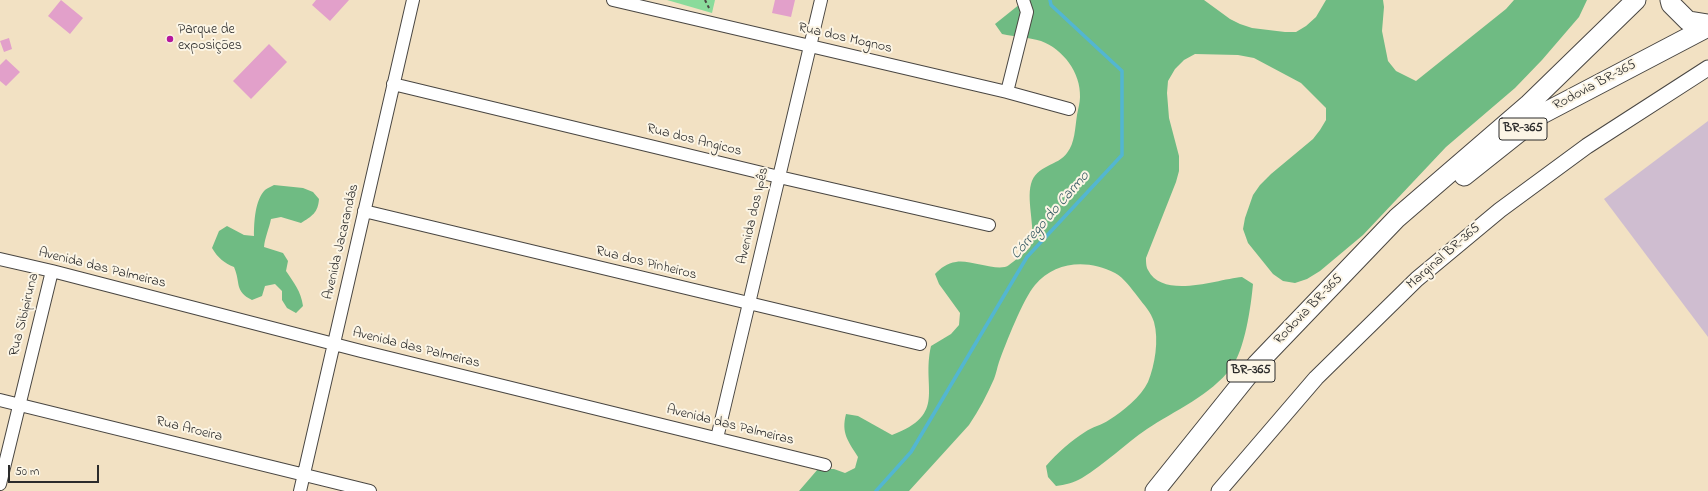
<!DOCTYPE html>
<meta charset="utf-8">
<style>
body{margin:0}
#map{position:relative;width:1708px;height:491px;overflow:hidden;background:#f2e1c3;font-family:"Indie Flower",sans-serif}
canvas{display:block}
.scale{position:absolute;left:8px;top:465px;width:91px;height:18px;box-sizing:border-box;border:2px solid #2b2b2b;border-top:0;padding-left:5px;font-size:12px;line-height:14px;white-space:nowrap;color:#2b2b2b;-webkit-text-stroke:3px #fcf5e5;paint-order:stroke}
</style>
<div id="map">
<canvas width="1708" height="491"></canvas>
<div class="scale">50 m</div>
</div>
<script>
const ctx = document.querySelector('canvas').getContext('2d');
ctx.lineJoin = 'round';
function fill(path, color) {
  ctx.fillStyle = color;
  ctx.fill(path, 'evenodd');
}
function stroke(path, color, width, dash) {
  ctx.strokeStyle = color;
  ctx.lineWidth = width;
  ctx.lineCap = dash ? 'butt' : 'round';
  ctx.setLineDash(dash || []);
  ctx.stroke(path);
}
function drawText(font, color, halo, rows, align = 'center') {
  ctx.font = font + ' "Indie Flower",sans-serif';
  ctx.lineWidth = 4;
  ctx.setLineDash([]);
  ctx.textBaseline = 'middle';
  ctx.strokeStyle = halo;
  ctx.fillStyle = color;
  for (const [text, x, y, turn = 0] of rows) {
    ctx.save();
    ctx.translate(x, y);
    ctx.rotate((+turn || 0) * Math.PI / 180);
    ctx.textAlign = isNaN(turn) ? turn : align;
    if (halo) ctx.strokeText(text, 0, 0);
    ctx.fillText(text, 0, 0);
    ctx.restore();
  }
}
fill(new Path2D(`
 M1708,121V337L1604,199Z`), '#cfbdd0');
fill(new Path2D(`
 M667,0H715L712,13Z`), '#8adb9b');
fill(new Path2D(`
 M1025,0H1204L1230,19L1240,24L1252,28L1285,32H1296L1306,26L1316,17L1326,0H1383L1384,7L1382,31L1388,61L1396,71L1416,81L1506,9L1514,0H1587L1579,17L1542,60L1515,88L1446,147L1363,235L1320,271L1307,279L1295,283L1283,281L1273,274L1248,243L1243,229L1245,218L1253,195L1260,185L1271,174L1313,139L1320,130L1326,120V108L1301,83L1254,58L1238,55L1195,54L1184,60L1175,69L1168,81L1167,93L1169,118L1179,156V171L1176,182L1146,258C1146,261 1146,267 1148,270C1163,300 1218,279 1242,277L1253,284C1251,306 1245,350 1231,368C1211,395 1174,411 1147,429C1125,444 1105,464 1082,478C1073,483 1065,485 1056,486L1048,477L1046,466C1057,453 1071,441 1085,432C1092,427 1102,425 1109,420C1123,411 1141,397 1148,382C1155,365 1159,340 1154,322C1151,312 1144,305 1138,297C1131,288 1124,278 1115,273C1088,259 1055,261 1035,285C1023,299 1006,343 999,362C997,368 996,374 994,379C987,395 979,410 969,425L909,491H799L818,469H834L845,473L855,468L858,457C848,441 841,433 846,414L858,416L892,435C948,414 921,389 931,346L951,334L959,325L960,313L939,284L935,274C941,268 947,263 956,262C970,259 999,273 1009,265C1014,261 1027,252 1030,247C1037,233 1026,202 1031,184C1036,165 1058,166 1067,153C1075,143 1075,128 1077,115C1078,109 1080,103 1080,97C1081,73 1063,49 1041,41C1028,37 1015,37 1002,34L995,24Z
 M274,185L303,188L313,192L319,199C318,213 312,216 301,223L281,217L271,219C269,229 265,237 264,247L283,253L288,261L286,271C294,283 301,291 303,306L296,313L287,308L282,300V291L275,284L265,286L262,296L252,300C234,291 241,283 234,267C224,263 218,258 212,248L219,231L227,226L244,235L254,236C254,222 255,200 265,190C267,188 271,187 274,185Z`), '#6fbb83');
stroke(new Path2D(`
 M876,491L911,452L1027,257L1122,155V71L1051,5L1050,0`), '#53b6d1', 3.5);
fill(new Path2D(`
 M61,0L83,18L70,34L48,16Z
 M316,0H349L330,21L312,5Z
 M775,0H795L791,17L772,13Z
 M9,38L12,49L4,52L0,41Z
 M269,44L287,62L251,99L233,81Z
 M6,59L20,72L6,86L0,81V65Z`), '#e2a0ca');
const minor = new Path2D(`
 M613,0L1007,92L1069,109
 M393,84L779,177L989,225
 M1007,92L1027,12L1023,0
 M364,211L920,344
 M0,259L52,271L361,351L825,465
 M0,400L370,491
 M717,438L821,0
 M0,484L52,271
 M300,491L413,0`);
const tertiary = new Path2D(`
 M1219,491L1316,378L1417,279L1500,210L1587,146L1708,68`);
const primary = new Path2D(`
 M1670,0L1671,4L1688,21L1708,24
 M1464,176L1542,114L1708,27
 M1155,491L1257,364L1397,218L1528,105L1636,0`);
stroke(minor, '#494642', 14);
stroke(tertiary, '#494642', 17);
stroke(primary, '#494642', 21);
stroke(new Path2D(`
 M705,0L710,10`), '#494642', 2, [3, 3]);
stroke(minor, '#fff', 12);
stroke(tertiary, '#fff', 15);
stroke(primary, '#fff', 19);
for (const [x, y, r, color] of [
 [170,39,4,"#b5179e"]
]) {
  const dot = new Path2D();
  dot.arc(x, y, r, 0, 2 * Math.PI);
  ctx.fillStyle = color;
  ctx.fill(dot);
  stroke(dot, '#fcf5e5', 1.5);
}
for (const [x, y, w] of [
 [1523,129,48],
 [1251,371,48]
]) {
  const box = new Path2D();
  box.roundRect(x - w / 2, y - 11, w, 22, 3);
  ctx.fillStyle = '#fcf5e5';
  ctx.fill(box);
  stroke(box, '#2b2b2b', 1);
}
drawText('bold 13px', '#2b2b2b', null, [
 ["BR-365",1523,129],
 ["BR-365",1251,371]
]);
drawText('14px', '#2b2b2b', '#fcf5e5', [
 ["Parque de",178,31],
 ["exposições",178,47]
], 'left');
drawText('14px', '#2b2b2b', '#fcf5e5', [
 ["Rua dos Mognos",845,39,13],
 ["Rodovia BR-365",1595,86,-28],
 ["Rua dos Angicos",694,141,14],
 ["Avenida dos Ipês",754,216,-77],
 ["Avenida Jacarandás",342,242,-77],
 ["Marginal BR-365",1444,257,-41],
 ["Rua dos Pinheiros",646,264,14],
 ["Avenida das Palmeiras",102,269,14],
 ["Rodovia BR-365",1309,310,-46],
 ["Rua Sibipiruna",25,315,-76],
 ["Avenida das Palmeiras",416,349,14],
 ["Avenida das Palmeiras",730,426,14],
 ["Rua Aroeira",189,430,14]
]);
drawText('italic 15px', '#395c65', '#fcf5e5', [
 ["Córrego do Carmo",1051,216,-49]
]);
</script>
